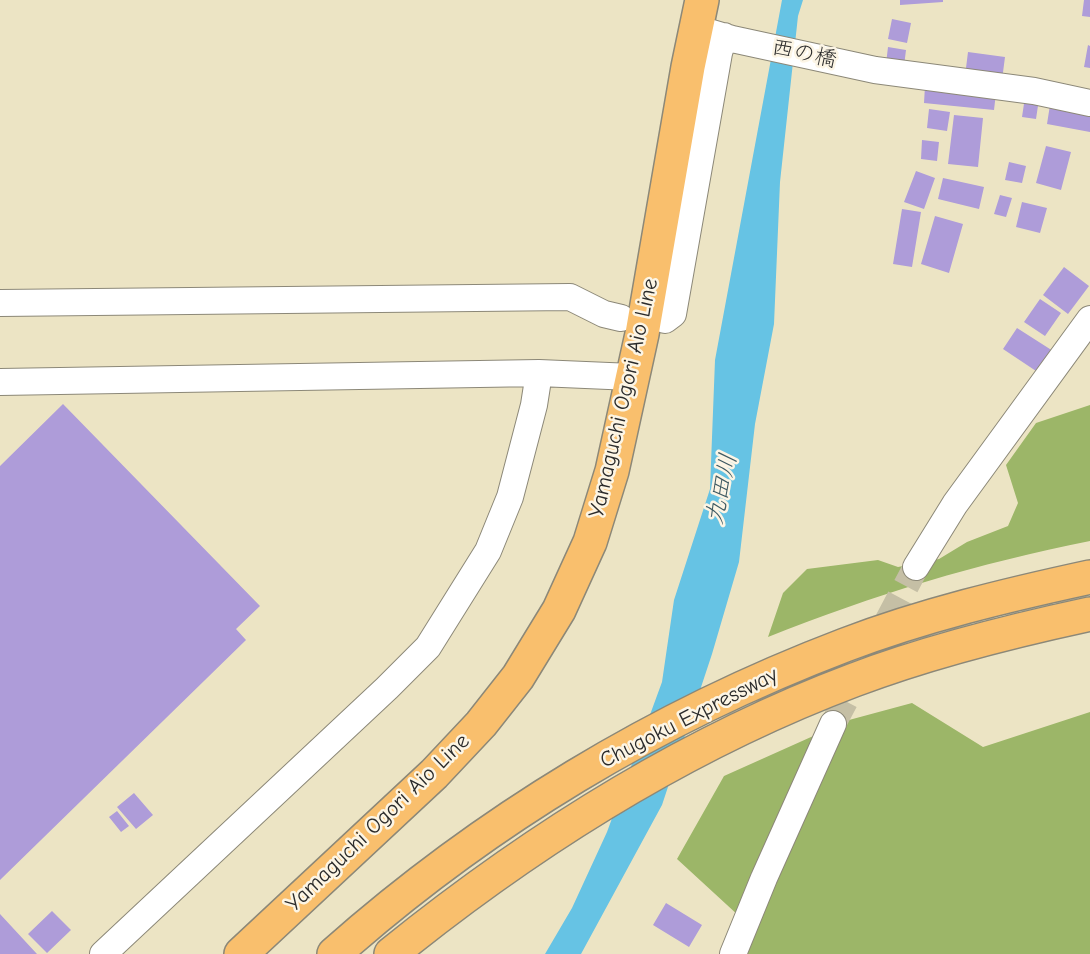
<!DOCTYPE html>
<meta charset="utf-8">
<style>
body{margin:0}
canvas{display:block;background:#ece4c4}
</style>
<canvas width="1090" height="954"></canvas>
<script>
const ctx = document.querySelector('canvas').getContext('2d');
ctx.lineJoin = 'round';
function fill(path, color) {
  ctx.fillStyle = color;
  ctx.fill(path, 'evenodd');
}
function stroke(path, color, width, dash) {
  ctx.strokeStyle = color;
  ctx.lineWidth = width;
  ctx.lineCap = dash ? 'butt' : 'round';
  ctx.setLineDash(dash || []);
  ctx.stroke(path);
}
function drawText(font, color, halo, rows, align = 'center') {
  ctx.font = font + ' "Comic Neue","Klee One",sans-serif';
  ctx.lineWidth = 5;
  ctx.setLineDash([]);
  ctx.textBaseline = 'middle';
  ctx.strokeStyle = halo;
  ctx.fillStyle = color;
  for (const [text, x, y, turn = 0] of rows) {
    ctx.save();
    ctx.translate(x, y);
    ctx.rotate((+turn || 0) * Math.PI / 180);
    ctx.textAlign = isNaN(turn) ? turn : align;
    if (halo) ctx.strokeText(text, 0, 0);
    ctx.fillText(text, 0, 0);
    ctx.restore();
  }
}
fill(new Path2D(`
 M1090,405V541C979,563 873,595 768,637L783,593L807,569L878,560L898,567L939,559L967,542L1008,526L1018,503L1006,465L1036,423Z
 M912,703L983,747L1090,712V954H732L739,916L677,859L724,776L849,720Z`), '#9cb668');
fill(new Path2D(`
 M782,0H803L798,16L780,182L774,324L755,424L739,562L712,654L662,805L581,954H545L572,908L607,832L662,682L674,600L710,489L715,360Z`), '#66c3e4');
fill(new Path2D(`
 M900,0H943V2L900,5Z
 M1084,0H1090V17L1082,16Z
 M892,19L911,23L907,43L888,39Z
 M1088,45L1090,46V68L1084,67Z
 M888,47L906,50L904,66L886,64Z
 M968,52L1005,57L1002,80L965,76Z
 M925,86L996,93L994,110L924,103Z
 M1025,97L1039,99L1036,119L1022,117Z
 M1050,105L1090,112V132L1047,124Z
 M929,109L950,112L947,131L927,128Z
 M954,115L983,118L978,167L948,164Z
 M922,140L939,142L937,161L921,159Z
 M1046,146L1071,152L1061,190L1036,183Z
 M1009,162L1026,166L1022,183L1005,180Z
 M916,171L935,178L924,209L904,202Z
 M943,178L984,187L979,209L938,199Z
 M1000,195L1012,198L1006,217L994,214Z
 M1022,202L1047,208L1040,233L1016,227Z
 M902,209L921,212L912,267L893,264Z
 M935,216L963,224L949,273L921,264Z
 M1064,267L1089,286L1068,314L1043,295Z
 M1040,299L1061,313L1045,336L1024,322Z
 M1017,328L1053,351L1039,373L1003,349Z
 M63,404L260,606L236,629L246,640L0,880V466Z
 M134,793L153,815L136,829L117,807Z
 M117,811L129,826L121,832L109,817Z
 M666,903L702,925L689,947L653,925Z
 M52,911L71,930L47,953L28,934Z
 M0,914L37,954H0Z`), '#ae9cd9');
stroke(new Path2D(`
 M833,724L916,567`), '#c5bfa5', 26, [26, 13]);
const minor = new Path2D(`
 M695,28L732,39L875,70L1034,91L1090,103
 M0,303L570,297L604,314L621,318
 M665,320L673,314L719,53L724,36
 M0,382L539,373L632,377
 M916,567L955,504L1090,319
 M103,954L387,688L428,647L488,551L510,497L534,405L539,373
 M733,954L764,878L833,724`);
const major = new Path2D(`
 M241,954L434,774L481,724L518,677L559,610L590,542L612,471L642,334L688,67L702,0`);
const highway = new Path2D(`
 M334,954C484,821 658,716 845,645C924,615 1007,595 1090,577
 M391,954C532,840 684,744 854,680C930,651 1011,631 1090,614`);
stroke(minor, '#8c8878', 28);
stroke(major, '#8c8878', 36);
stroke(highway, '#8c8878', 36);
stroke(minor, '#fff', 26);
stroke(major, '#f9bf6d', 33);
stroke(highway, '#f9bf6d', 33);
drawText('22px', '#2b2b2b', '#fcf5e5', [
 ["西の橋",804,54,12],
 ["Yamaguchi Ogori Aio Line",624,398,-77],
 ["Chugoku Expressway",689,718,-27],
 ["Yamaguchi Ogori Aio Line",378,823,-44]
]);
drawText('italic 24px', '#3d5962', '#fcf5e5', [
 ["九田川",722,489,-78]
]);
</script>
